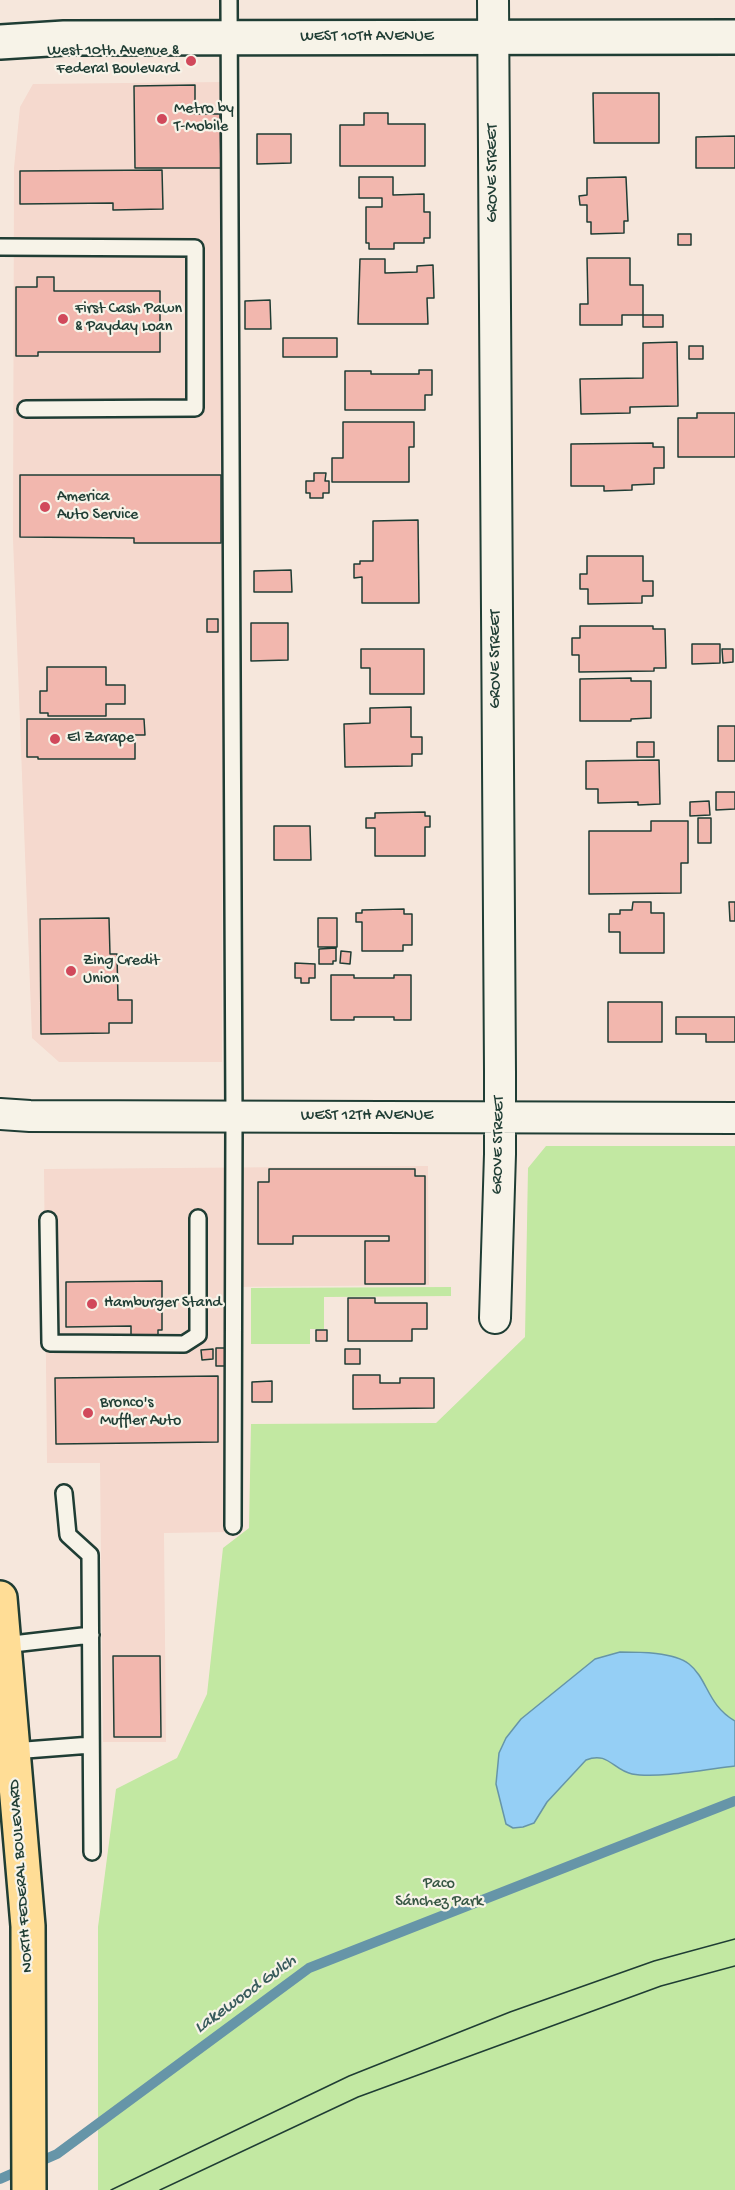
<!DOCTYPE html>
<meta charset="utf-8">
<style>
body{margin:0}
canvas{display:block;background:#f6e7dc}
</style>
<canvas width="735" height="2190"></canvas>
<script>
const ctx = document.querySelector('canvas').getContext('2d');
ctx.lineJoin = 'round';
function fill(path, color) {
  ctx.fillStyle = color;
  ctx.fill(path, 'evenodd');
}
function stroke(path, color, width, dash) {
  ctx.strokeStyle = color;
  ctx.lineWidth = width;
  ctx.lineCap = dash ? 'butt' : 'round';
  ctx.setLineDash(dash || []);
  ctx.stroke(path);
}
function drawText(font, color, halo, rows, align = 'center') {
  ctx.font = font + ' "Gochi Hand",sans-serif';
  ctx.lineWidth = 4.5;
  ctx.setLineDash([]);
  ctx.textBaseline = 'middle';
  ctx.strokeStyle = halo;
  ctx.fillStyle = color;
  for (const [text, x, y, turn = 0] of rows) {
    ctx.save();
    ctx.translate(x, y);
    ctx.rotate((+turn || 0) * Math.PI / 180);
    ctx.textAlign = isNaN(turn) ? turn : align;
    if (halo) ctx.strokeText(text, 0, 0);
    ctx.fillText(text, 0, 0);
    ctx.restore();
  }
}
fill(new Path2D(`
 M224,82L222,1062H59L32,1038L13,539L14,168L20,107L33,84Z
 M428,1166L429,1285L227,1287L230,1532L164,1533L166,1742H103L100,1463H47L44,1169Z`), '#f5d9ce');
fill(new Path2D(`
 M546,1146H735V2190H98V1927L116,1789L177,1758L207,1694L223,1548L249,1528L251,1424L436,1423L525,1337L528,1168Z
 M451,1287V1296L324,1297V1329H310V1344H251V1288Z`), '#c2e8a2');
const water = new Path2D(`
 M620,1652C639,1652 674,1652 689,1664C708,1679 707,1705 735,1721V1766C709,1769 657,1779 632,1774C613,1770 608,1751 586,1760L547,1802L534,1823L523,1827L513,1828L506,1824L496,1784L499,1753L506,1738L521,1719L595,1659Z`);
fill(water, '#95cff5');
stroke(water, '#6695a8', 1.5);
stroke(new Path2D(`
 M0,2179L57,2154L309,1968L735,1801`), '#6695a8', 10);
const building = new Path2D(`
 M195,85V114H220L221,168H135L134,86Z
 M593,93H659V143H594Z
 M364,113H388V124H425V166H340V125H364Z
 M257,134H291V163L257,164Z
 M735,136V168H696V137Z
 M162,170L163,209L113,210V203L20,204V171Z
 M359,177H393V195L424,194V212H430V238H424V243H394V249H369V243H366V207H382V198H359Z
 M626,177L628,221H624V233L591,234V222H587V205H580L579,196L587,195V178Z
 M678,234H691V245H678Z
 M587,258H630V285H643V315H622V325H580V304H588Z
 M360,259H385V273L417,272V266L433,265L434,298H427L428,324H358Z
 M37,277H54V291H160V352H38V356H16V287H37Z
 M270,300L271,329H245V301Z
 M643,315H663V327H643Z
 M283,338H337V357H283Z
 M677,342L678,406L630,407V413L581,414L580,379L643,378V343Z
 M689,346H703V359H689Z
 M419,370H432V395H425V410H345V371H371V374H419Z
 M697,413H735V457H678V418H697Z
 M343,422H414V447H409V482H332V458H343Z
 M653,443V447H664V468H654V484L632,485V490L604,491V486H571V444Z
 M314,473H326L325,481H329V493H323V498H310V493H306V481H314Z
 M20,475H221V543H134V538L20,537Z
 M418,520L419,603H362V577L354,578V564H360V561H373V521Z
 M587,556H643V581H653V596H642V603L588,604V589H580V574H587Z
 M291,570L292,592H254V571Z
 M207,619H218V632H207Z
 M251,623H288V660L251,661Z
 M580,626H653V629H665L666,668H654V671L579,672V655H572V638H580Z
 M692,644H720V663L692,664Z
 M361,649H424V694H370V668H361Z
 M722,649H733V662L723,663Z
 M47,667H106V685H125V704H106V716H48V713H40V691H47Z
 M631,678V681H651V718L631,719V721H580V679Z
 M411,707V737H422V754H412V766L345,767L344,724L370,723V708Z
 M27,719H144L145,735H135V759H38V757H27Z
 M718,726H735V761H718Z
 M637,742H654V757H637Z
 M659,760L660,804L638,805V802L598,803V789H586V761Z
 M716,792H735V809L716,810Z
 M709,801L710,815L690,816V802Z
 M425,812V816H430V827H425V856H375V828H366V818H375V813Z
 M698,818H711V843H698Z
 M651,821H688V863H681V893L589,894V831H651Z
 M274,826H310L311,860H274Z
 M633,902H651V913H664V953H620V932H609V914H620V910H632Z
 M729,902H735V921H730Z
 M404,909V914H412V945H403V951H362V922H356V913H362V910Z
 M109,918L110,954H117L118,1000H132V1023H109V1033L41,1034L40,919Z
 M318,918H337V947H318Z
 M336,948V961H333V964H319V949Z
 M341,951L351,952L350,964L340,963Z
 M295,963L315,964V978H309V983H301V978H295Z
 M331,975H354V978H394V975H411V1020H394V1017H354V1020H331Z
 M608,1002H662V1042H608Z
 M676,1017H735V1042H706V1034H676Z
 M269,1169H415V1176H425V1284H365V1241H389V1236H293V1244H258V1182H269Z
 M162,1281V1330H158V1336H131V1326L66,1327V1282Z
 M348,1298H375V1303H427V1329H412V1341H348Z
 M316,1330H327V1341H316Z
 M216,1348H225V1366H216Z
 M213,1349V1359L202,1360L201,1350Z
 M345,1349H360V1364H345Z
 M353,1375H380V1383H400V1378H434V1408L353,1409Z
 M218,1376V1442L56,1444L55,1378Z
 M272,1381V1402H252V1382Z
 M113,1656H160L161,1737H114Z`);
fill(building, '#f2b7ae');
stroke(building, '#1f3d34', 1.5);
const service = new Path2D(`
 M229,0L234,1117L233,1526
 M0,247L195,248V408L26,409
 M48,1220L50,1343L184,1344L198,1335V1218
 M64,1493L68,1535L90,1555L92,1852
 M4,1645L91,1635
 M13,1751L91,1745`);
const minor = new Path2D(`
 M493,0L500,1071V1154L495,1318
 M0,1114L30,1116L735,1118`);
const tertiary = new Path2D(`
 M0,42L64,38L735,37`);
const primary = new Path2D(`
 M0,1598L28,1926L29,2190`);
stroke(service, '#1f3d34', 20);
stroke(minor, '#1f3d34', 34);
stroke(tertiary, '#1f3d34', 38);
stroke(primary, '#1f3d34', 38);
stroke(service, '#f7f3e8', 15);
stroke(minor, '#f7f3e8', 30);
stroke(tertiary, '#f7f3e8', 33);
stroke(primary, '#ffdd96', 33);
stroke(new Path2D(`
 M111,2190L349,2076L510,2012L654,1961L735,1939
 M160,2190L358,2097L661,1986L735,1966`), '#1f3d34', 1.5);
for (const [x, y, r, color] of [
 [191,61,6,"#d1495b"],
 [162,119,6,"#d1495b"],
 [63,319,6,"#d1495b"],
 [45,507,6,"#d1495b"],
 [55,739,6,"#d1495b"],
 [71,971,6,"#d1495b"],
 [92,1304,6,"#d1495b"],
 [88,1413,6,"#d1495b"]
]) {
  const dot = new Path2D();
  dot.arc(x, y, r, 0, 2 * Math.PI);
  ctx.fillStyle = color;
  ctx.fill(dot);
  stroke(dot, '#f7f3e8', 2);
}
drawText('16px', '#1f3d34', '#f7f3e8', [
 ["WEST 10TH AVENUE",367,38],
 ["GROVE STREET",494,173,-90],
 ["GROVE STREET",497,659,-90],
 ["WEST 12TH AVENUE",367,1117],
 ["GROVE STREET",499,1145,-89],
 ["NORTH FEDERAL BOULEVARD",22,1876,-94]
]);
drawText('16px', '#1f3d34', '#f7f3e8', [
 ["West 10th Avenue &",179,52,"right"],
 ["Federal Boulevard",179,70,"right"],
 ["Metro by",174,110],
 ["T-Mobile",174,128],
 ["First Cash Pawn",75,310],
 ["& Payday Loan",75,328],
 ["America",57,498],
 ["Auto Service",57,516],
 ["El Zarape",67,739],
 ["Zing Credit",83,962],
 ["Union",83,980],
 ["Hamburger Stand",104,1304],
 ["Bronco's",100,1404],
 ["Muffler Auto",100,1422]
], 'left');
drawText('16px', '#375744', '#f7f3e8', [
 ["Paco",439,1885],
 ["Sánchez Park",439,1903]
]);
drawText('italic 18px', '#375a5b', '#f7f3e8', [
 ["Lakewood Gulch",246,1995,-36]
]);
</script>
